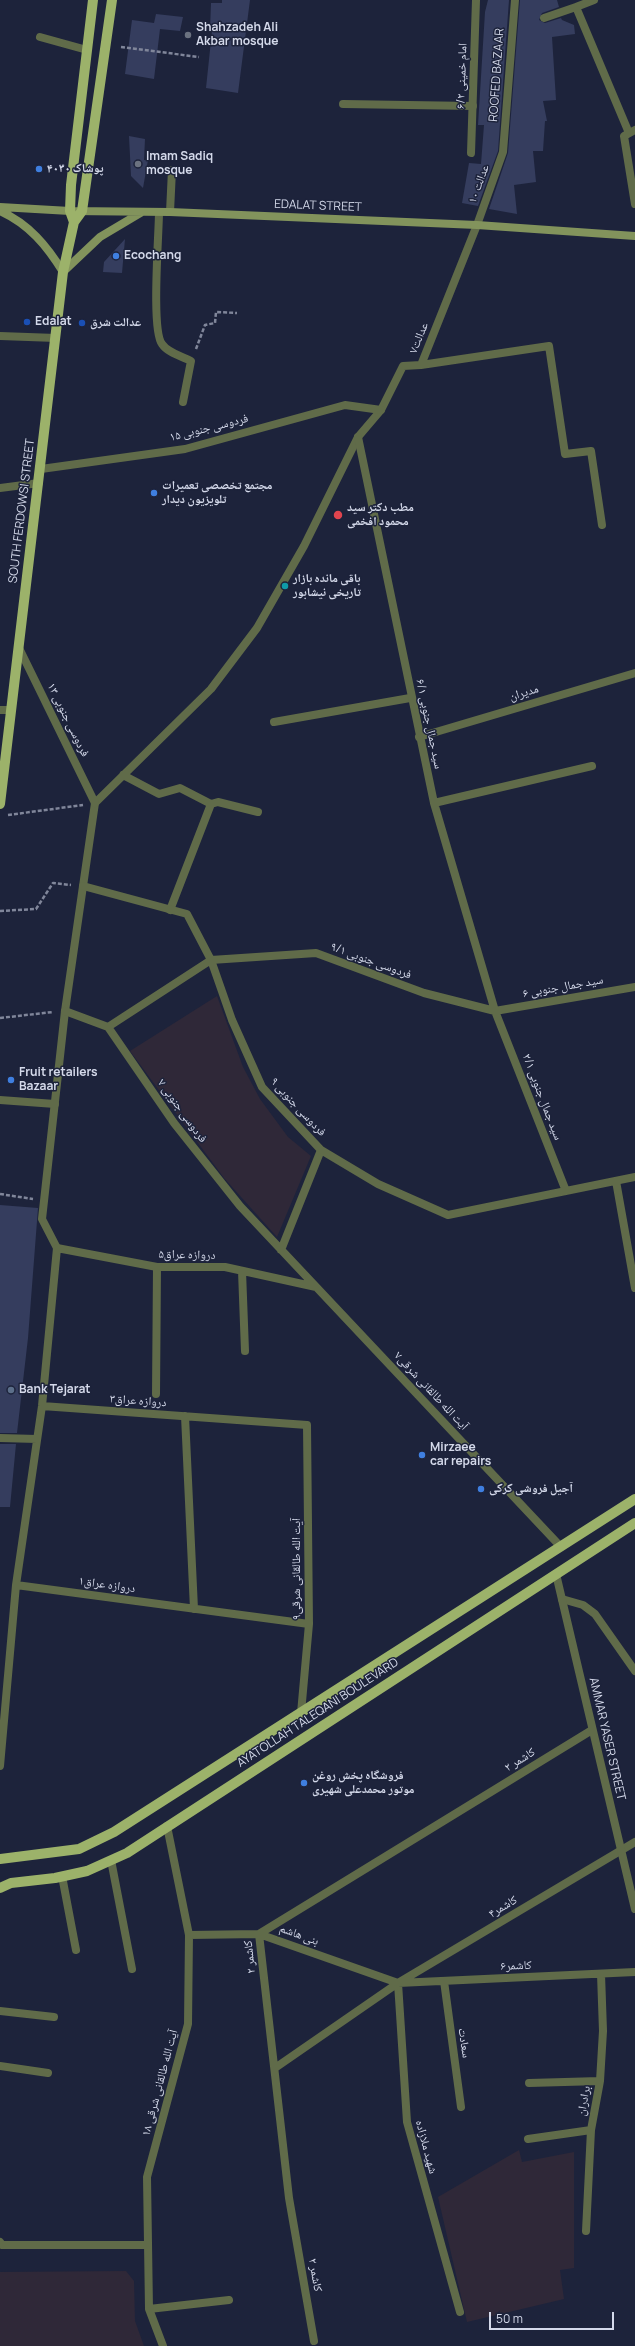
<!DOCTYPE html>
<meta charset="utf-8">
<style>
body{margin:0}
#map{position:relative;width:635px;height:2346px;overflow:hidden;background:#1d233b;font-family:Manrope,sans-serif}
canvas{display:block}
.scale{position:absolute;left:489px;top:2312px;width:125px;height:18px;box-sizing:border-box;border:2px solid #d4d9ea;border-top:0;padding-left:5px;font-size:12px;line-height:14px;white-space:nowrap;color:#d4d9ea;-webkit-text-stroke:3px #1d233b;paint-order:stroke}
</style>
<div id="map">
<canvas width="635" height="2346"></canvas>
<div class="scale">50 m</div>
</div>
<script>
const ctx = document.querySelector('canvas').getContext('2d');
ctx.lineJoin = 'round';
function fill(path, color) {
  ctx.fillStyle = color;
  ctx.fill(path, 'evenodd');
}
function stroke(path, color, width, dash) {
  ctx.strokeStyle = color;
  ctx.lineWidth = width;
  ctx.lineCap = dash ? 'butt' : 'round';
  ctx.setLineDash(dash || []);
  ctx.stroke(path);
}
function drawText(font, color, halo, rows, align = 'center') {
  ctx.font = font + ' Manrope,"Noto Naskh Arabic",sans-serif';
  ctx.lineWidth = 3;
  ctx.setLineDash([]);
  ctx.textBaseline = 'middle';
  ctx.strokeStyle = halo;
  ctx.fillStyle = color;
  for (const [text, x, y, turn = 0] of rows) {
    ctx.save();
    ctx.translate(x, y);
    ctx.rotate((+turn || 0) * Math.PI / 180);
    ctx.textAlign = isNaN(turn) ? turn : align;
    if (halo) ctx.strokeText(text, 0, 0);
    ctx.fillText(text, 0, 0);
    ctx.restore();
  }
}
fill(new Path2D(`
 M217,996L243,1067L260,1099L288,1137L311,1156L277,1237L224,1178L130,1051Z
 M519,2150L522,2162L574,2152V2268L560,2270L564,2299L467,2322L438,2197Z
 M126,2271L134,2281L135,2321L144,2346H0V2272Z`), '#2f2838');
fill(new Path2D(`
 M222,0H250L238,93L206,88L212,31H210L211,3H222Z
 M488,0H509L498,151L478,206L462,203L469,163L481,164L484,125H478L485,12Z
 M520,0H557L559,7L542,13L539,20L545,23L561,18L562,20L574,25L575,34L552,37L556,100L543,101L547,121H545L543,151H533L536,182L514,185L517,214L489,209L508,153Z
 M156,14L183,17L180,31L160,29L154,79L125,74L132,20L154,23Z
 M129,136L145,139L144,160H148L143,188L131,176Z
 M125,239L122,273L103,272L104,262Z
 M0,1205L38,1208L28,1338L17,1433H0Z
 M0,1444H16L10,1507H0Z`), '#353d5e');
stroke(new Path2D(`
 M121,47L199,57
 M196,349L205,325L215,323L216,312L237,313
 M8,815L83,805
 M0,911L36,909L53,883L71,885
 M0,1018L53,1012
 M0,1194L33,1199`), '#80869a', 2.5, [4, 2]);
stroke(new Path2D(`
 M343,104L473,106
 M421,365L549,346L565,454L591,451L602,525
 M274,722L410,698
 M123,775L159,794L180,788L211,804L218,802L258,812
 M170,910L211,804
 M57,1248L42,1219L65,1011L95,803L211,689L257,628L304,546L358,437L381,410L403,366L421,365L477,225
 M62,1876L76,1950`), '#606b49', 8);
stroke(new Path2D(`
 M477,225L503,152L515,0`), '#606b49', 8);
stroke(new Path2D(`
 M594,0L576,7L629,133
 M544,18L576,7
 M40,37L87,50
 M635,130L624,136L635,204
 M471,153L476,0
 M159,212C159,234 151,330 162,344C168,353 181,356 191,361L183,402
 M170,212L172,170
 M0,336L56,338
 M358,437L434,803L495,1011L566,1191
 M41,469L185,449L345,405L381,410
 M0,488L39,483
 M19,648L95,803
 M0,710H11
 M419,737L635,673
 M434,803L592,766
 M83,886L187,914L211,960L232,1020L262,1087L321,1150L378,1184L448,1215L635,1177
 M65,1011L108,1027L174,1123L240,1206L561,1547
 M108,1027L211,960L316,953L424,993L495,1011L635,987
 M0,1100L55,1104
 M616,1181L635,1288
 M281,1250L321,1150
 M242,1271L245,1351
 M156,1394L157,1267
 M42,1406L307,1425L309,1624L301,1713
 M185,1416L194,1609
 M0,1438L37,1439
 M16,1585L309,1624
 M562,1599L583,1605L595,1614L635,1671
 M0,1766L16,1585L42,1406L57,1248L157,1267H225L316,1287
 M111,1860L132,1969
 M189,1935L259,1934L398,1983L635,1972
 M444,1981L461,2107
 M398,1983L407,2122L460,2312
 M0,2011L54,2017
 M0,2066L48,2073
 M275,2068L398,1983L635,1842
 M529,2083L600,2081
 M528,2139L591,2130
 M586,2231L591,2130L600,2081L603,2031L601,1974
 M0,2242L2,2245H148
 M149,2309L229,2300
 M314,2341L289,2198L259,1934L592,1730
 M163,2346L149,2309L147,2177L188,2024L189,1935L167,1826`), '#606b49', 8);
stroke(new Path2D(`
 M556,1574L635,1909`), '#606b49', 8);
stroke(new Path2D(`
 M0,207L70,211L170,212L477,225L635,236
 M0,211C29,224 47,246 63,272L100,237L142,212`), '#82935c', 8);
stroke(new Path2D(`
 M74,222L70,211L71,185L93,0
 M0,804L63,272L74,222L82,211L112,0
 M0,1859L79,1849L114,1832L635,1499
 M0,1888L11,1883L55,1878L87,1871L127,1853L635,1523`), '#9cb26a', 10);
for (const [x, y, r, color] of [
 [188,35,4,"#6b7280"],
 [138,164,4,"#6b7280"],
 [39,169,4,"#3f7fe0"],
 [116,256,4,"#3f7fe0"],
 [27,322,4,"#1a4fb4"],
 [82,323,4,"#1a4fb4"],
 [154,493,4,"#3f7fe0"],
 [338,515,5,"#e0444e"],
 [285,586,4,"#0f9aa8"],
 [11,1080,4,"#3f7fe0"],
 [11,1390,4,"#5c6f8a"],
 [422,1455,4,"#3f7fe0"],
 [481,1489,4,"#3f7fe0"],
 [304,1783,4,"#3f7fe0"]
]) {
  const dot = new Path2D();
  dot.arc(x, y, r, 0, 2 * Math.PI);
  ctx.fillStyle = color;
  ctx.fill(dot);
  stroke(dot, '#1d233b', 1.5);
}
drawText('bold 12px', '#d4d9ea', '#1d233b', [
 ["Shahzadeh Ali",196,28],
 ["Akbar mosque",196,42],
 ["Imam Sadiq",146,157],
 ["mosque",146,171],
 ["پوشاک ۴۰۳۰",47,169],
 ["Ecochang",124,256],
 ["Edalat",35,322],
 ["عدالت شرق",90,323],
 ["مجتمع تخصصی تعمیرات",162,486],
 ["تلویزیون دیدار",162,500],
 ["مطب دکتر سید",347,508],
 ["محمود افخمی",347,522],
 ["باقی مانده بازار",293,579],
 ["تاریخی نیشابور",293,593],
 ["Fruit retailers",19,1073],
 ["Bazaar",19,1087],
 ["Bank Tejarat",19,1390],
 ["Mirzaee",430,1448],
 ["car repairs",430,1462],
 ["آجیل فروشی گرگی",489,1489],
 ["فروشگاه پخش روغن",312,1776],
 ["موتور محمدعلی شهیری",312,1790]
], 'left');
drawText('12px', '#d4d9ea', '#1d233b', [
 ["ROOFED BAZAAR",497,75,-86],
 ["امام خمینی ۶/۲",462,76,-88],
 ["عدالت ۱۰",479,184,-70],
 ["EDALAT STREET",318,206,2],
 ["عدالت۷",419,338,-68],
 ["فردوسی جنوبی ۱۵",209,428,-14],
 ["SOUTH FERDOWSI STREET",22,511,-83],
 ["مدیران",524,693,-17],
 ["فردوسی جنوبی ۱۳",68,720,64],
 ["سید جمال جنوبی ۶/۱",429,724,78],
 ["فردوسی جنوبی ۹/۱",371,961,20],
 ["سید جمال جنوبی ۶",563,987,-10],
 ["سید جمال جنوبی ۲/۱",542,1097,69],
 ["فردوسی جنوبی ۹",298,1107,47],
 ["فردوسی جنوبی ۷",182,1111,54],
 ["دروازه عراق۵",187,1255,1],
 ["آیت الله طالقانی شرقی۷",431,1391,47],
 ["دروازه عراق۳",138,1401,4],
 ["آیت الله طالقانی شرقی۹",297,1569,-90],
 ["دروازه عراق۱",107,1585,8],
 ["AYATOLLAH TALEQANI BOULEVARD",318,1713,-33],
 ["AMMAR YASER STREET",607,1739,77],
 ["کاشمر ۲",520,1760,-32],
 ["کاشمر۴",503,1907,-31],
 ["بنی هاشم",299,1935,20],
 ["کاشمر ۲",250,1957,-96],
 ["کاشمر۶",516,1966,-2],
 ["سعادت",464,2043,82],
 ["آیت الله طالقانی شرقی ۱۸",160,2083,-75],
 ["برادران",584,2101,-80],
 ["شهید ملازاده",426,2147,75],
 ["کاشمر ۲",315,2275,80]
]);
</script>
